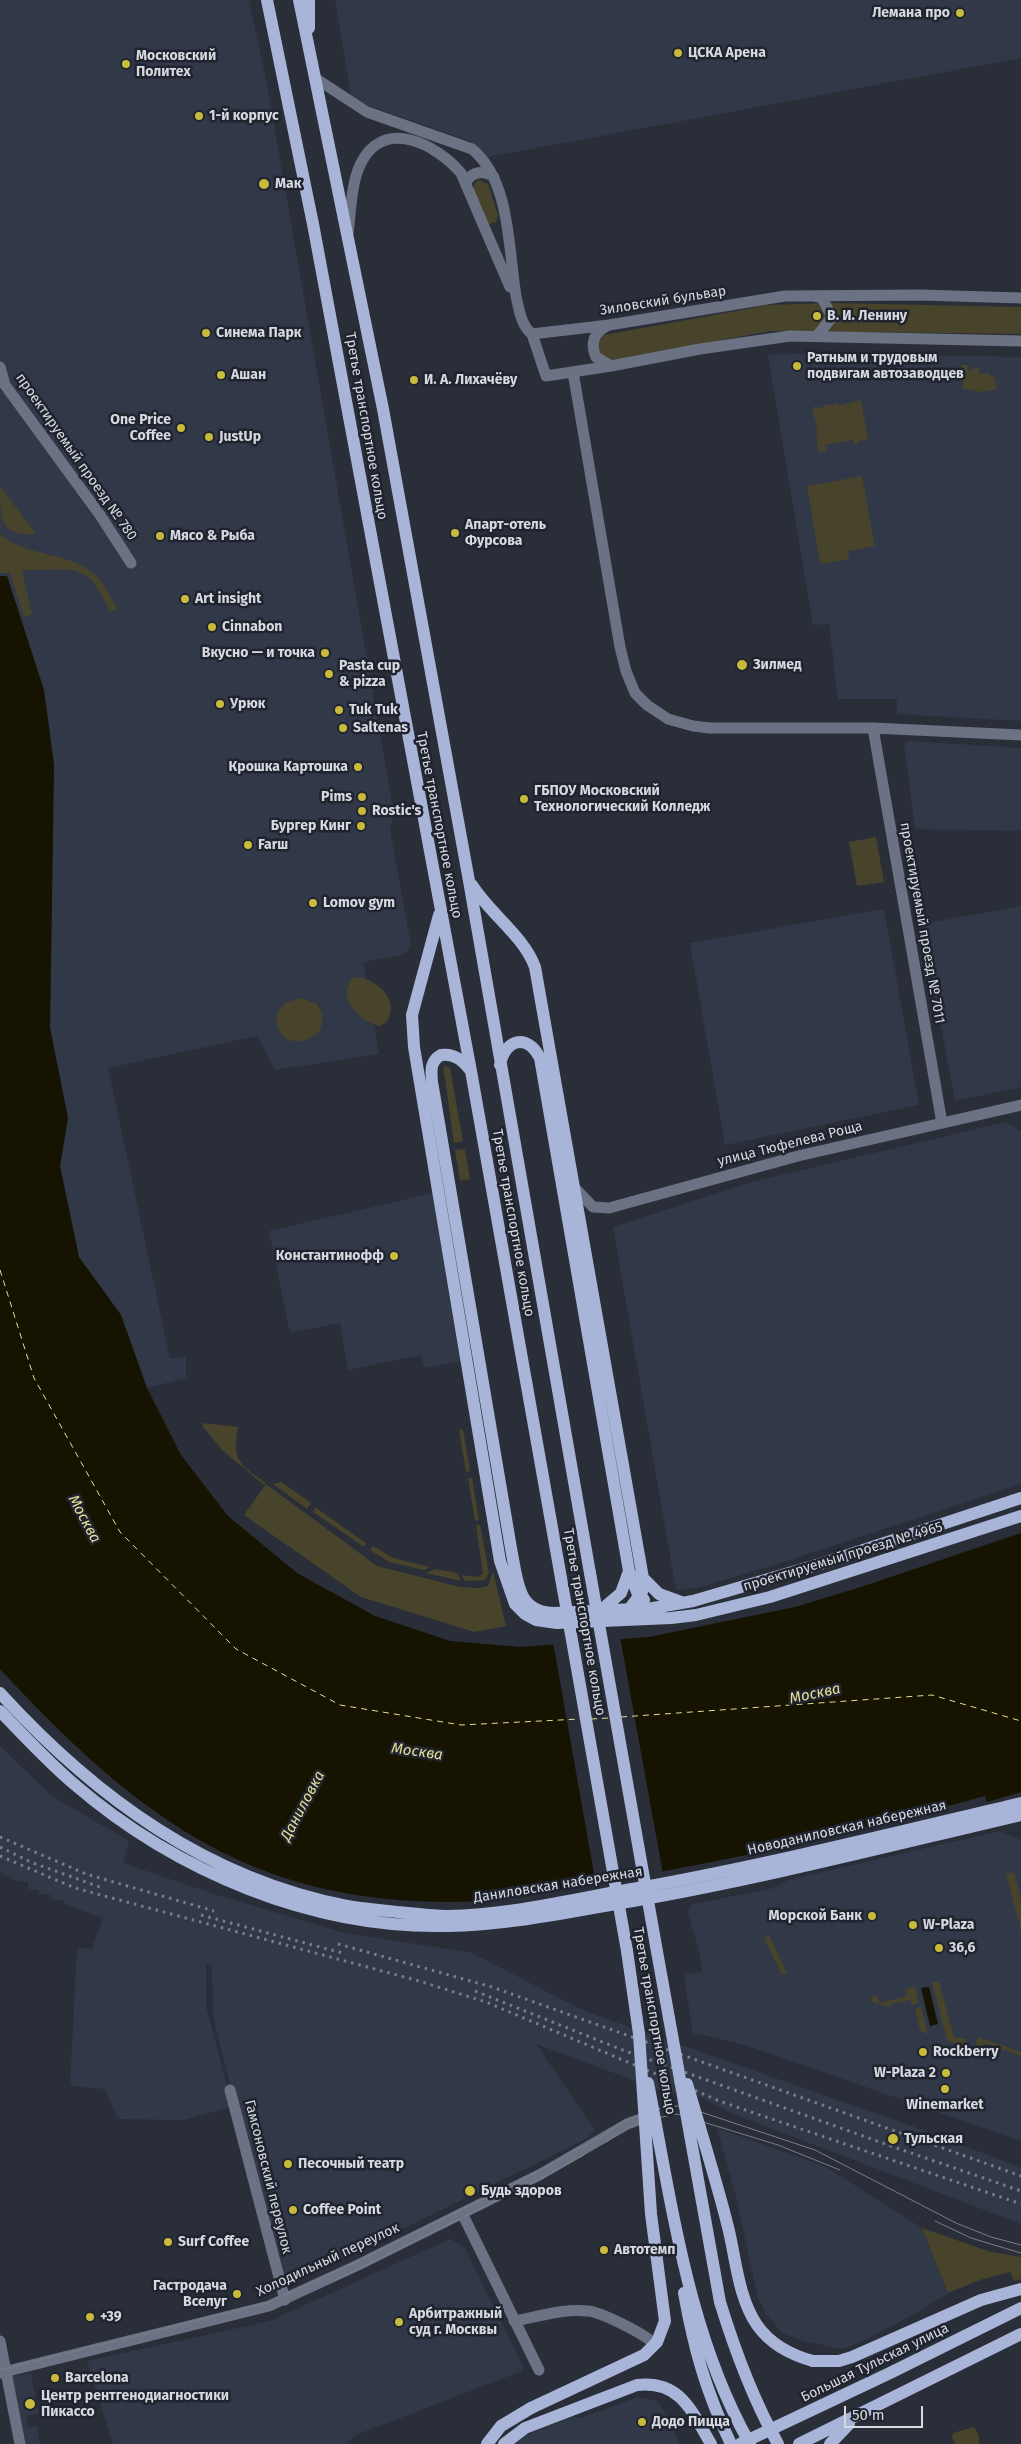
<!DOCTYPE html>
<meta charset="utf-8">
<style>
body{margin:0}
#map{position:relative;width:1021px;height:2444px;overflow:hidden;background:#2a2e39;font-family:"Fira Sans",sans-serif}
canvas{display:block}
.scale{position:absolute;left:844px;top:2406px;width:79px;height:22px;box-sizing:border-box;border:2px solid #d6d9e0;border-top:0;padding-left:6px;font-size:15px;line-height:18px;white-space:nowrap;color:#d6d9e0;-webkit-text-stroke:4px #20242f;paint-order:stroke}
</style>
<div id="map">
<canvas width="1021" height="2444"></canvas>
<div class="scale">50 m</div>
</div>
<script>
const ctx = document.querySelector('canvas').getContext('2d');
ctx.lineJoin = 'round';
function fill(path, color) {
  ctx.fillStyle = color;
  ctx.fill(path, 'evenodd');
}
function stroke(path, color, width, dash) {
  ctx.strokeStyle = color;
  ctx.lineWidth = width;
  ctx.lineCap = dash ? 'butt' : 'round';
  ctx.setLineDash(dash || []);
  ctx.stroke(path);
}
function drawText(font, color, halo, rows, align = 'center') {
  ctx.font = font + ' "Fira Sans",sans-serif';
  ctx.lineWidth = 5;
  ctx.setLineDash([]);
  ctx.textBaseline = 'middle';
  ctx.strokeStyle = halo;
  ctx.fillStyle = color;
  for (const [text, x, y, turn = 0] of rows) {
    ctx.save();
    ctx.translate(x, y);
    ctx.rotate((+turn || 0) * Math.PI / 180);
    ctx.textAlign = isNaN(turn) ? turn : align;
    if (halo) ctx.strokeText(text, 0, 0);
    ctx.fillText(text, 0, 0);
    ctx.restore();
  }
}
fill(new Path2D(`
 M0,0H249L267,85L394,814L390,830L411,945L408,951L402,955L363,962L379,1054L275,1070L257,1036L108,1068L170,1359L186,1356V1378L147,1388L121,1315L79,1257L60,1166L68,1118L50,1028L54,765L44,690L7,576H0Z
 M335,0H1021V58L488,157L470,141L355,101L351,95Z
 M823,353L1021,357V721L897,714V699H838L829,624L813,625L768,355Z
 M909,741L1021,748V831L915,829L904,744Z
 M1021,906V1087L955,1101L922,924Z
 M884,909L919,1105L725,1145L690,943Z
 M1006,1122L1021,1132V1484L781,1563L697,1588L676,1590L613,1227L755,1181Z
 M433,1193L461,1361L424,1368L421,1355L348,1370L340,1323L290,1333L269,1231Z
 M0,1746L52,1796L129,1841L123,1863L211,1893L341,1932L472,1953L584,2011L929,2132L1021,2168V2224L731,2113L695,2094L668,2093L536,2044L595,2130L586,2139L299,2280L279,2273L216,2029L213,2012L212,1965L206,1963V2006L232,2106L184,2120L118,2119L105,2089L70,2086L77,1948L92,1949L103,1918L64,1904V1901L51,1899L52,1895L39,1894V1890L28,1889V1882L12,1880V1877L4,1876V1873L0,1872Z
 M999,1831L1021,1840V2141L745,2045L701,2034L693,2035L684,1975L702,1972L699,1951L688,1912L692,1904L774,1888L788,1880Z
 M717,2128L826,2167L922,2228L948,2293L918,2312L857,2344L842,2349L803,2341L782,2333L766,2314L758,2298L737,2201Z
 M450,2239L465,2248L523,2366L522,2371L356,2435L346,2444H113L87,2361L270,2321Z
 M31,2373L39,2413L26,2416L28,2428L37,2426L40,2444H21L8,2377Z
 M638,2397L657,2401L668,2416L680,2444H513L525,2436L573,2417L582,2418Z`), '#313848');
fill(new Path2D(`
 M479,180L488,184L498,215L496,222L489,224L473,189L475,183Z
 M830,303L1021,307V334L770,331L608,361L601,356L598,343L604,335L769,305Z
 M961,365H968L969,372L971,369L979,368V374L990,373L991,377H995L996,390L975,392V390L963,389Z
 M861,400L868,439L866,441H858V444L854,445L853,440L825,445L826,452L819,453L816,434L818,433L816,431L817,427L812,408L816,406L817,408L824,407V404L831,405L837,403L838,406Z
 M862,476L875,546L848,551L849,559L820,564L807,486Z
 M0,486L36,534C0,536 0,520 0,486Z
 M0,534C26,557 66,551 93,573C103,580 110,597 117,608L110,612C88,559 73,571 22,570L32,614L24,617L10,573H0Z
 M876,837L884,882L857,886L849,842Z
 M354,977C376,977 402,1001 386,1023L379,1026C360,1021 334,997 354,977Z
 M302,998L317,1004C342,1042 271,1061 277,1012L287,1002Z
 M443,1065L450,1068L463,1141L454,1143Z
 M465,1149L470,1179L460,1181L455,1150Z
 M203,1423L238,1427C232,1461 239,1464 266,1483L264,1485L222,1450L203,1427Z
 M463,1429L470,1471L466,1472L459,1430Z
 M468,1478H472L479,1520L475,1521Z
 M281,1482L311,1503L307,1509L273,1484Z
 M266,1484L377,1566L460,1587L479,1588L488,1586L493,1571L506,1626L474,1632L361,1597L244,1515Z
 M315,1507L366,1543L364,1547L313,1512Z
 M476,1525H480L489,1573L485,1580L465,1581L461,1575L477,1577L483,1574Z
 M373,1546L393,1558L430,1567L424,1570L389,1562L370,1550Z
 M435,1569L457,1573L461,1581L426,1573Z
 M1014,1872L1021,1899V1930L1006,1874Z
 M769,1935L787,1973L782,1975L764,1938Z
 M939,1981L954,2037L966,2039L964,2047L947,2041L932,1983Z
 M915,1986L919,2003L912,2005L910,2000L890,2004L891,2008L870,2001L873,1995L878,1997L879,2003L907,1996L905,1990Z
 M921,2007L928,2034L920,2031L915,2008Z
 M978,2037L1021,2052V2056L984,2043L980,2053L973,2051Z
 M922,2228L991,2252L1021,2257V2279L1014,2281L1010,2272L980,2280L948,2293Z
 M974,2427L979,2436V2444H955L952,2438L953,2433Z`), '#47442b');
fill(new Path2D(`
 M0,576H7L44,690L54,765L50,1028L68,1118L60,1166L79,1257L121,1315L147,1388L181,1455L228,1516L297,1573L375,1616L450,1641L521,1647L649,1637L795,1607L861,1587L1021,1533V1792L987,1802L985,1796C864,1829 742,1859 618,1879C574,1886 524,1898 480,1901C406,1905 327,1896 257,1868C156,1828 73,1748 0,1669Z
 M929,1987L938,2024L930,2026L921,1988Z`), '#161300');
fill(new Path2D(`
 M620,1637L663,1874L596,1885L553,1642Z`), '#2a2e39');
stroke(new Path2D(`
 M0,1270L34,1378L120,1532L236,1649L340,1705L461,1725L580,1719
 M621,1717L932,1695L1021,1721
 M591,1719L609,1718`), '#e6df96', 1, [6, 5]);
stroke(new Path2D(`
 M315,78L367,112L472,149C511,181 508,249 516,296C519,309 521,326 532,334L609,325L785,296L920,295L1021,298
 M466,182C473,171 483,170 494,177
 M348,233C351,211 351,185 360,165C383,116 436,144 461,173L510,287
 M813,296L822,298L832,317L817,336
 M607,326C594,333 590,343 596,357L611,366
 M532,334L546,376L611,366L700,349L790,336L1021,341
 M0,367L5,385L100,515L131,563
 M573,372L620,647L626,671L635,693L647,705L668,719L693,726L710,728H873L1021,735
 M873,728L942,1123
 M575,1188L593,1207L609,1208L798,1156L1021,1105
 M230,2090L285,2300
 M462,2213L539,2370
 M514,2321C537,2317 564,2308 588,2311C601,2312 640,2332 651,2341
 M0,2341L20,2444
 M0,2373L269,2306L358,2265L541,2174L627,2124L646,2117`), '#6b7283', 11);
stroke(new Path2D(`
 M267,0L313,224L471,1071L561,1578
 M299,0L383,409L469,881L590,1573
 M309,0V28
 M472,885C490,914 523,935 535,967L643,1578L642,1592L627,1612
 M439,915L412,1015L414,1047L500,1561L515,1604L525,1614L536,1620L557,1623L671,1618L696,1615L770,1597L1021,1516
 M500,1065C505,1039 527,1033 540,1058L629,1571L637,1592L644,1600
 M471,1071C463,1061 455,1053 441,1055C430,1061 431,1071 432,1082L512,1554C518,1583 518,1613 555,1613L653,1608L693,1601L827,1562L1021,1498
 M643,1578L659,1594L681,1602
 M601,1610L621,1593L629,1571
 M0,1693C95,1797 207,1879 347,1906C363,1909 380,1910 397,1912C413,1913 430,1916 446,1916C511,1915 574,1899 638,1888C766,1865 894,1833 1021,1803
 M0,1711C24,1736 48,1762 74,1784C176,1872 313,1929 448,1926C510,1925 572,1911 633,1901C764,1878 892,1845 1021,1815
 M656,1946L669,2018
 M627,1951L639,2034
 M813,2361H839L852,2357L981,2300L1021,2289
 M487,2444L501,2426L531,2408
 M504,2444L525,2428L637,2385C681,2380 692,2412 711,2444
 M740,2444L890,2373L1021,2308
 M799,2444L1021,2334
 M830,2444L849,2424`), '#a8b5d9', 12);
stroke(new Path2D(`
 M606,2142L628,2128L647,2120L677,2114L778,2145L840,2170
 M935,2221L971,2238L1021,2253
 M334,2281L542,2178L584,2155
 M0,2370L267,2303L356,2262L539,2171L602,2136L625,2121L664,2107L677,2106L692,2109L815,2150L956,2223L991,2237L1021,2245`), '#7a7e87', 1);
stroke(new Path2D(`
 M0,1837L86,1874L214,1911
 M0,1847L33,1863L100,1887
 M0,1856L75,1888L419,1981L486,2002L722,2102L1021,2204
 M201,1915L346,1954
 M338,1944L492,1987L1021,2176
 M475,1991L620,2049L891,2146L1021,2191`), '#7a7e87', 3, [2.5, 5]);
stroke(new Path2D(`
 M590,1573L656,1946
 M561,1578L627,1951
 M669,2018L720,2302C735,2351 753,2399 778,2444
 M648,2083C672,2204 688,2335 750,2444
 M687,2084C701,2132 716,2179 728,2227C736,2259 738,2297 757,2325C771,2345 791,2355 813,2361
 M684,2293C694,2349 706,2392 731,2444
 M531,2408L644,2355L657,2342L665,2321L651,2214L639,2034`), '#a8b5d9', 12);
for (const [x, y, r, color] of [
 [960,13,5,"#c8bb3b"],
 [678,53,5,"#c8bb3b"],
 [126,64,5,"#c8bb3b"],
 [199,116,5,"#c8bb3b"],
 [264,184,6,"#c8bb3b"],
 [817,316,5,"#c8bb3b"],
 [206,333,5,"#c8bb3b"],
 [797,366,5,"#c8bb3b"],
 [221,375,5,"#c8bb3b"],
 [414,380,5,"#c8bb3b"],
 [181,428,5,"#c8bb3b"],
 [209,437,5,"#c8bb3b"],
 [455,533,5,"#c8bb3b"],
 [160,536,5,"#c8bb3b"],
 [185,599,5,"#c8bb3b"],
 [212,627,5,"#c8bb3b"],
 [325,653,5,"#c8bb3b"],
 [742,665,6,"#c8bb3b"],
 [329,674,5,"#c8bb3b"],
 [220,704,5,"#c8bb3b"],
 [339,710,5,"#c8bb3b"],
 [343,728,5,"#c8bb3b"],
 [358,767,5,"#c8bb3b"],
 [362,797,5,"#c8bb3b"],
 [524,799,5,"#c8bb3b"],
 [362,811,5,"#c8bb3b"],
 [361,826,5,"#c8bb3b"],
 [248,845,5,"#c8bb3b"],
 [313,903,5,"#c8bb3b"],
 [394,1256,5,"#c8bb3b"],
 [872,1916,5,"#c8bb3b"],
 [913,1925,5,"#c8bb3b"],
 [939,1948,5,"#c8bb3b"],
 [923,2052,5,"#c8bb3b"],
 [946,2073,5,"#c8bb3b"],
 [945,2089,5,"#c8bb3b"],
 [893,2139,6,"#c8bb3b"],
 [288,2164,5,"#c8bb3b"],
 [470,2191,6,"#c8bb3b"],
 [293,2210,5,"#c8bb3b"],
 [168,2242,5,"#c8bb3b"],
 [604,2250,5,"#c8bb3b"],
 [237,2294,5,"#c8bb3b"],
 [90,2317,5,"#c8bb3b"],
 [399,2322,5,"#c8bb3b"],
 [55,2378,5,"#c8bb3b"],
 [30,2404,6,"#c8bb3b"],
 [642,2422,5,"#c8bb3b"]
]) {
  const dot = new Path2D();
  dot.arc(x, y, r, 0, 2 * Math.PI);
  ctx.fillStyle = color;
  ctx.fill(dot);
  stroke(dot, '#20242f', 2);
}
drawText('bold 14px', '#d6d9e0', '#20242f', [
 ["Лемана про",950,13,"right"],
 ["ЦСКА Арена",688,53],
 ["Московский",136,56],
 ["Политех",136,72],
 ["1-й корпус",209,116],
 ["Мак",275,184],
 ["В. И. Ленину",827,316],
 ["Синема Парк",216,333],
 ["Ратным и трудовым",807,358],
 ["подвигам автозаводцев",807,374],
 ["Ашан",231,375],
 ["И. А. Лихачёву",424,380],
 ["One Price",171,420,"right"],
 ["Coffee",171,436,"right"],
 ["JustUp",219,437],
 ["Апарт-отель",465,525],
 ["Фурсова",465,541],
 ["Мясо & Рыба",170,536],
 ["Art insight",195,599],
 ["Cinnabon",222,627],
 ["Вкусно — и точка",315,653,"right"],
 ["Зилмед",753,665],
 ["Pasta cup",339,666],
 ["& pizza",339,682],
 ["Урюк",230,704],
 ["Tuk Tuk",349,710],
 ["Saltenas",353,728],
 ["Крошка Картошка",348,767,"right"],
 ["ГБПОУ Московский",534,791],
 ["Технологический Колледж",534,807],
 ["Pims",352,797,"right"],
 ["Rostic's",372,811],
 ["Бургер Кинг",351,826,"right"],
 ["Farш",258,845],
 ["Lomov gym",323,903],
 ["Константинофф",384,1256,"right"],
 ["Морской Банк",862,1916,"right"],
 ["W-Plaza",923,1925],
 ["36,6",949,1948],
 ["Rockberry",933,2052],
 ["W-Plaza 2",936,2073,"right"],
 ["Winemarket",945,2105,"center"],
 ["Тульская",904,2139],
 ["Песочный театр",298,2164],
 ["Будь здоров",481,2191],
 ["Coffee Point",303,2210],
 ["Surf Coffee",178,2242],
 ["Автотемп",614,2250],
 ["Гастродача",227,2286,"right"],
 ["Вселуг",227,2302,"right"],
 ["Арбитражный",409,2314],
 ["суд г. Москвы",409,2330],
 ["+39",100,2317],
 ["Barcelona",65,2378],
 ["Центр рентгенодиагностики",41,2396],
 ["Пикассо",41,2412],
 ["Додо Пицца",652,2422]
], 'left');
drawText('14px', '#d6d9e0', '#20242f', [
 ["Зиловский бульвар",663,301,-9],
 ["Третье транспортное кольцо",366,426,80],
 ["проектируемый проезд № 780",76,457,55],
 ["Третье транспортное кольцо",439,825,79],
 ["проектируемый проезд № 7011",922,923,80],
 ["улица Тюфелева Роща",790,1144,-14],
 ["Третье транспортное кольцо",513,1223,80],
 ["проектируемый проезд № 4965",843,1557,-17],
 ["Третье транспортное кольцо",584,1622,80],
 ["Новоданиловская набережная",847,1828,-13],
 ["Даниловская набережная",558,1885,-9],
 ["Третье транспортное кольцо",654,2021,80],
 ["Гамсоновский переулок",268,2177,76],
 ["Холодильный переулок",328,2260,-25],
 ["Большая Тульская улица",875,2363,-26]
]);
drawText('italic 15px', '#e6df96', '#20242f', [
 ["Москва",84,1519,62],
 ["Москва",815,1694,-12],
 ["Москва",417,1752,8],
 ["Даниловка",303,1806,-62]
]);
</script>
